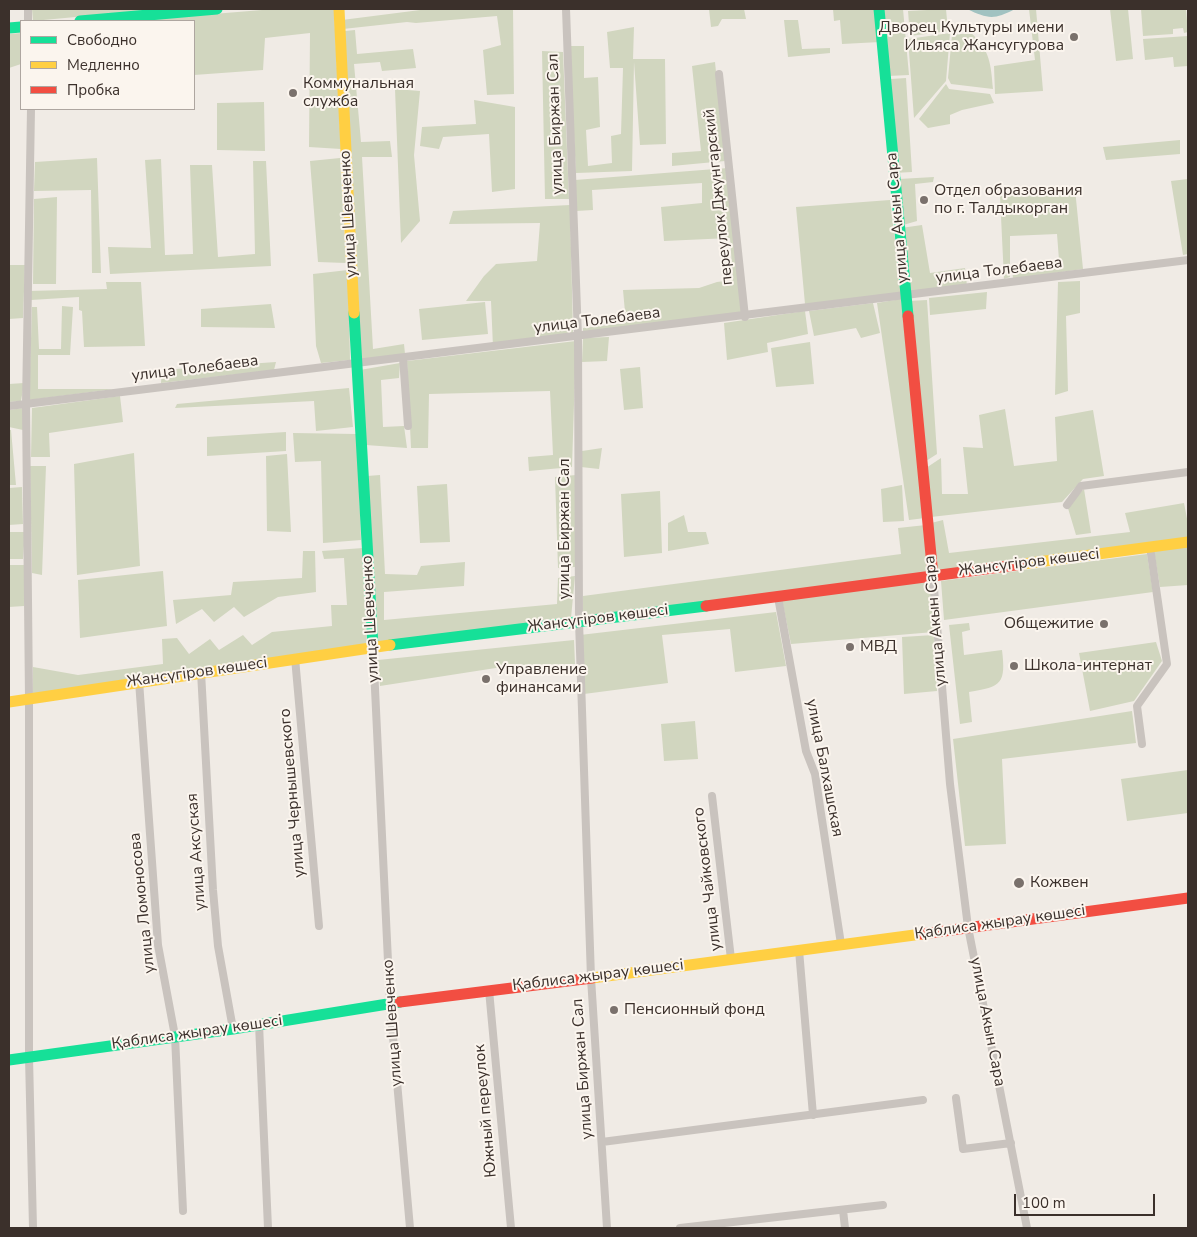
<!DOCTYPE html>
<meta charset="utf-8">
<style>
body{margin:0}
#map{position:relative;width:1197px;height:1237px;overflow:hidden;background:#f0ebe5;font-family:"Nunito Sans",sans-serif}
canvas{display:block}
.frame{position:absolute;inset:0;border:10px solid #3b302b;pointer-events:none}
.legend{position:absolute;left:20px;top:20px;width:175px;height:90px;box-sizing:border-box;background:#fbf5ee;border:1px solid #aea6a0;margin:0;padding:6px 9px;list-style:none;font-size:15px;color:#3b302b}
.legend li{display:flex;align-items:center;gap:10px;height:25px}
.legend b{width:25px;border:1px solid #aea6a0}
.scale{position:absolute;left:1014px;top:1194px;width:141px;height:22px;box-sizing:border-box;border:2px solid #3b302b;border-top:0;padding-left:6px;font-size:15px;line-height:18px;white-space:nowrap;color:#3b302b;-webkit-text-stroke:4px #fbf5ee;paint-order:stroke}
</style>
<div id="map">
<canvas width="1197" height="1237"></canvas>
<div class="frame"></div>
<ul class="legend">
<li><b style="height:6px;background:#16e098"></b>Свободно</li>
<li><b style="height:6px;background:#ffcf43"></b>Медленно</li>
<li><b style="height:6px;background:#f24e42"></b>Пробка</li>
</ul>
<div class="scale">100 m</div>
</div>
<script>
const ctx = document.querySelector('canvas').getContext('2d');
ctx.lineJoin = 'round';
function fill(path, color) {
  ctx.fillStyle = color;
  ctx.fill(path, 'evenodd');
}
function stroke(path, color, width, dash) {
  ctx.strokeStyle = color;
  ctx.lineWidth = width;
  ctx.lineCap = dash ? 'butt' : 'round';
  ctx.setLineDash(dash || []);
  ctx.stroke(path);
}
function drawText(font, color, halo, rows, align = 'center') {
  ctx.font = font + ' "Nunito Sans",sans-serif';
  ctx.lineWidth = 4;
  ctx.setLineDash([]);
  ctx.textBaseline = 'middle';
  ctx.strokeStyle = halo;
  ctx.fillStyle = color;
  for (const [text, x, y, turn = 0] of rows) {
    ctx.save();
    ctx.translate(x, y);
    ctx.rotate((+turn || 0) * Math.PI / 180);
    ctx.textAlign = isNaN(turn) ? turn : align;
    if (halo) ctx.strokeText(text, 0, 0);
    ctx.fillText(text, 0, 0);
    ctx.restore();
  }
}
fill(new Path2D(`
 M32,9H160L33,21Z
 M274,9H334L341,149L309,147L310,33L265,38L263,70L194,75V21H128Z
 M428,9H513L514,94L487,95L483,50L501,45L497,16L416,23L407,22L343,29L342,20Z
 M709,9H744L746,19H722L718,26L711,27Z
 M833,9H877L880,42L842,44L840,20L834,21Z
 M882,9H903L909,75L888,76Z
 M946,9L948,31L910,36L908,11Z
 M1029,9H1036L1043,91L995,94L994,66L1035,60Z
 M1110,9H1128L1133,59L1116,61Z
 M1141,9H1186L1188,32L1184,33L1183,28L1173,29V34L1143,36Z
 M784,20H798L802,49L830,48V53L788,57Z
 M634,27L633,59H665L666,144L640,145L634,62L632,171L576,173L569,46H584V78L598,77L600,127L586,130L588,166L612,163L611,136L621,134L623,68H610L607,32Z
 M355,30L357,54L413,49L416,68L382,71L380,62L354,64L361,142L390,141L392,157H362L373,349L404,344L405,354L358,360L345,31Z
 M21,33V64L9,68V34Z
 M950,33L946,81L914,118L908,39Z
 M971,33C990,49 991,65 993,89L951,84L948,78L952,35Z
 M1188,36V66L1174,67L1173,57L1145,60L1143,39Z
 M542,51L563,52L569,199H545Z
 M715,62L725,161L672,166V153L701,151L692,66Z
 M906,78L912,172L894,173L891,79Z
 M946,84L949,89L990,94L994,103L962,110L950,115V124L928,128L919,119Z
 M395,89L420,91L414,155L420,221L401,243Z
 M474,100L515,107V189L492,192L489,134L443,137L439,149L420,146L422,127L476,124Z
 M264,102L265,151L217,150V103Z
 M1180,140V154L1106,160L1103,147Z
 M97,158L101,273H92L91,190L34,191L35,162Z
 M340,158L346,263L318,262L310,161Z
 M161,159L165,255L193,254L190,165H212L218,257L255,254L253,161H266L271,266L110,274L108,247L151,248L145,160Z
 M728,168L743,314L583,335V328L626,323L623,290L699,288L717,282L733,280L730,238L664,241L661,207L702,203V183L592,190L593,210L576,211L575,180Z
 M934,177L933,182L915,184L917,221L903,225L899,179Z
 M1188,179V254L1183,255L1171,181Z
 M1075,189L1083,269L1013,279L1012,267L1059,260L1057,234L1010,236V277L1004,279L1000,196Z
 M57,197L56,284H33L34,199Z
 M890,200L902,294L805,304L796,207Z
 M570,205L573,334L493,347L491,301H466L484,276L496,264L537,261L540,223L449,224L453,211Z
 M922,225L930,273L965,268L967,286L908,294L901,228Z
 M9,265H25L23,318L9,319Z
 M348,270L350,360L321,363L316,346L313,274Z
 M1080,281V313L1066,316L1068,391L1055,395L1058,282Z
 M106,282H141L145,346L84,347L82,311L79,310V297L31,300L28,291L107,289Z
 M987,292L986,309L930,315L929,298Z
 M901,299L925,518L909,520L877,303Z
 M927,300L937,454L926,461L909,301Z
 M485,302L488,334L422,340L419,309Z
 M873,303L880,333L861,338L856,328L814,336L809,311Z
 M271,304L275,328L201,327V309Z
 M62,306L73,307L70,355H38V389H115L29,400L32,307H37L39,349H61Z
 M805,311L808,334L767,343L768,352L727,360L724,323Z
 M609,337L607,361L582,362L583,338Z
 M576,341L572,467L529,471L528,457L553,455L550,391L429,394L428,448H411L407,361Z
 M810,342L814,384L776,387L771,348Z
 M276,362L274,370L161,383L162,370Z
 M400,363L399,378L381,380L383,427L404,426L407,448L366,445L360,370Z
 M640,367L643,408L624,410L620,369Z
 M24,383L21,401L9,402V384Z
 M349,388L353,427L316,431L314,401L175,408L177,404Z
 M120,396L123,422L49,433L50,457H31L32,408Z
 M23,408V430L9,427V410Z
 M1005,409L1014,466L1057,461L1055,417L1093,410L1104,476L1083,479L1062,502L931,517L926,468L941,458L942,494H968L963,447L983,448L979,415Z
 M9,430H11L16,485H9Z
 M286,432V451L207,456V437Z
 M293,433L357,434L361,540L323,543L321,461L295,462Z
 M602,448L599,469L581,467L582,451Z
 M134,453L140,566L77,575L74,464Z
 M287,454L291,532L267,531L266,456Z
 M30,466H46L42,575L32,573Z
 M380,475L385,574L417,575L421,566L465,562L464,586L384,592V620L557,604L558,578L575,576L571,618L376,642L367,476Z
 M576,475L575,567L558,568L555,477Z
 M447,484L450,542L420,543L417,486Z
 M902,485L904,521L883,522L881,489Z
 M22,487L23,524L9,525V488Z
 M1084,489L1091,533L1076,535L1067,505Z
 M660,491L662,553L624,557L621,494Z
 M1184,503L1188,524V538L936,571L931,523L943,520L949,553L1130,532L1125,513Z
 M684,515L688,532H706L709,544L668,551V523Z
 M926,525L930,573L583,618V596L901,554L898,528Z
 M9,532H25L23,559H9Z
 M1188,546V585L1160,587L1154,551Z
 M363,548L367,644L33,694V667L78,675L163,664L162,639L177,638L189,654L210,639L219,650L243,635L252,645L272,632L332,626L331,605H347L344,558L324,559L322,551Z
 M303,551H315L316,592L278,597L244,617L234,607L214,622L202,609L176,624L173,600L231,595L233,582L302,578Z
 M1147,554L1153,592L944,620L941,581Z
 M9,565H25L24,606L9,607Z
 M163,571L167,626L80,638L78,580Z
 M930,580L934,632L791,644L782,600Z
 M776,612L786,666L735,672L730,629L662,635L668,683L584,694L580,635Z
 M969,623L970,630L962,632L964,655L1002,650C1006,683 1002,687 969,692L972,722L960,724L949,625Z
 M934,635L937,691L904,694L902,637Z
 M574,640L575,664L515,665L380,686L378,660Z
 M1156,642L1162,661L1134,701L1090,711L1079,653Z
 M1132,711L1136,743L1002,759L1006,844L965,846L953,739Z
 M695,721L698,759L664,761L661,724Z
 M1188,770V813L1127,821L1121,779Z`), '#d1d6bf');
fill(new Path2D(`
 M967,9H1015C994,20 988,19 967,9Z`), '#a1c2c1');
stroke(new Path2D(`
 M28,9V21
 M566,9L578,337L579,621L591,978L607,1228
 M719,74L745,317
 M31,109L26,404L29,698V1057L33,1228
 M403,358L408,426
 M9,406L1188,260
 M1067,505L1081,486L1188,472
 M933,576L950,784L968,927L1027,1228
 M778,597L806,751L815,774L841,944
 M373,647L390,1003L410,1228
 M295,658L319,926
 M201,672L213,890L218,946L233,1029
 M139,681L158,945L175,1036L183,1211
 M1142,744L1137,706L1167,664L1150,547
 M712,796L731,959
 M799,950L813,1115
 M489,990L511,1228
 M259,1024L268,1228
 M956,1098L963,1149L1011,1143
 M602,1142L923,1100
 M843,1210L845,1228
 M680,1228L883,1205`), '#c9c3be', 8);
stroke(new Path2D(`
 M879,9L908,316
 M80,21L217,9
 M9,28L21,27
 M354,313L373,647
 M390,645L706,606
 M9,1060L233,1029L400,1002`), '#16e098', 11);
stroke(new Path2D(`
 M339,9L354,313
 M1023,564L1188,542
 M9,702L390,645
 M592,978L922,934`), '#ffcf43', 11);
stroke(new Path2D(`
 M908,316L933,576
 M706,606L1023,564
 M922,934L1188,898
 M400,1002L592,978`), '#f24e42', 11);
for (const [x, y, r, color] of [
 [1074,37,5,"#7a716c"],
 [293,93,5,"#7a716c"],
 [924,200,5,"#7a716c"],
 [1104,624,5,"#7a716c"],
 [850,647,5,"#7a716c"],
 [1014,666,5,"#7a716c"],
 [486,679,5,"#7a716c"],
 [1019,883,6,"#7a716c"],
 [614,1010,5,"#7a716c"]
]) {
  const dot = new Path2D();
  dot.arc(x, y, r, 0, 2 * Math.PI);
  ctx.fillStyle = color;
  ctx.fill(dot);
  stroke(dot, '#fbf5ee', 2);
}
drawText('16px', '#3b302b', '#fbf5ee', [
 ["Дворец Культуры имени",1064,28,"right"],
 ["Ильяса Жансугурова",1064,46,"right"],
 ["Коммунальная",303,84],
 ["служба",303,102],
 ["Отдел образования",934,191],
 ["по г. Талдыкорган",934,209],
 ["Общежитие",1094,624,"right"],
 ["МВД",860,647],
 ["Школа-интернат",1024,666],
 ["Управление",496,670],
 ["финансами",496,688],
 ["Кожвен",1030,883],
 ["Пенсионный фонд",624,1010]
], 'left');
drawText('16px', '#3b302b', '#fbf5ee', [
 ["улица Биржан Сал",556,124,-92],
 ["переулок Джунгарский",719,197,-96],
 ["улица Шевченко",349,214,-93],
 ["улица Акын Сара",898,218,-95],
 ["улица Толебаева",999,271,-7],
 ["улица Толебаева",597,321,-7],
 ["улица Толебаева",195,369,-7],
 ["улица Биржан Сал",565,529,-90],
 ["Жансүгіров көшесі",1029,563,-7],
 ["улица Шевченко",371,619,-93],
 ["Жансүгіров көшесі",598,619,-7],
 ["улица Акын Сара",936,621,-95],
 ["Жансүгіров көшесі",197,673,-8],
 ["улица Балхашская",824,768,79],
 ["улица Чернышевского",293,793,-95],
 ["улица Аксуская",197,852,-94],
 ["улица Чайковского",708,879,-97],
 ["улица Ломоносова",143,903,-96],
 ["Қаблиса жырау көшесі",1000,923,-8],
 ["Қаблиса жырау көшесі",598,976,-7],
 ["улица Акын Сара",987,1022,79],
 ["улица Шевченко",393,1023,-94],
 ["Қаблиса жырау көшесі",197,1033,-8],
 ["улица Биржан Сал",583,1069,-94],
 ["Южный переулок",486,1111,-95]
]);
</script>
